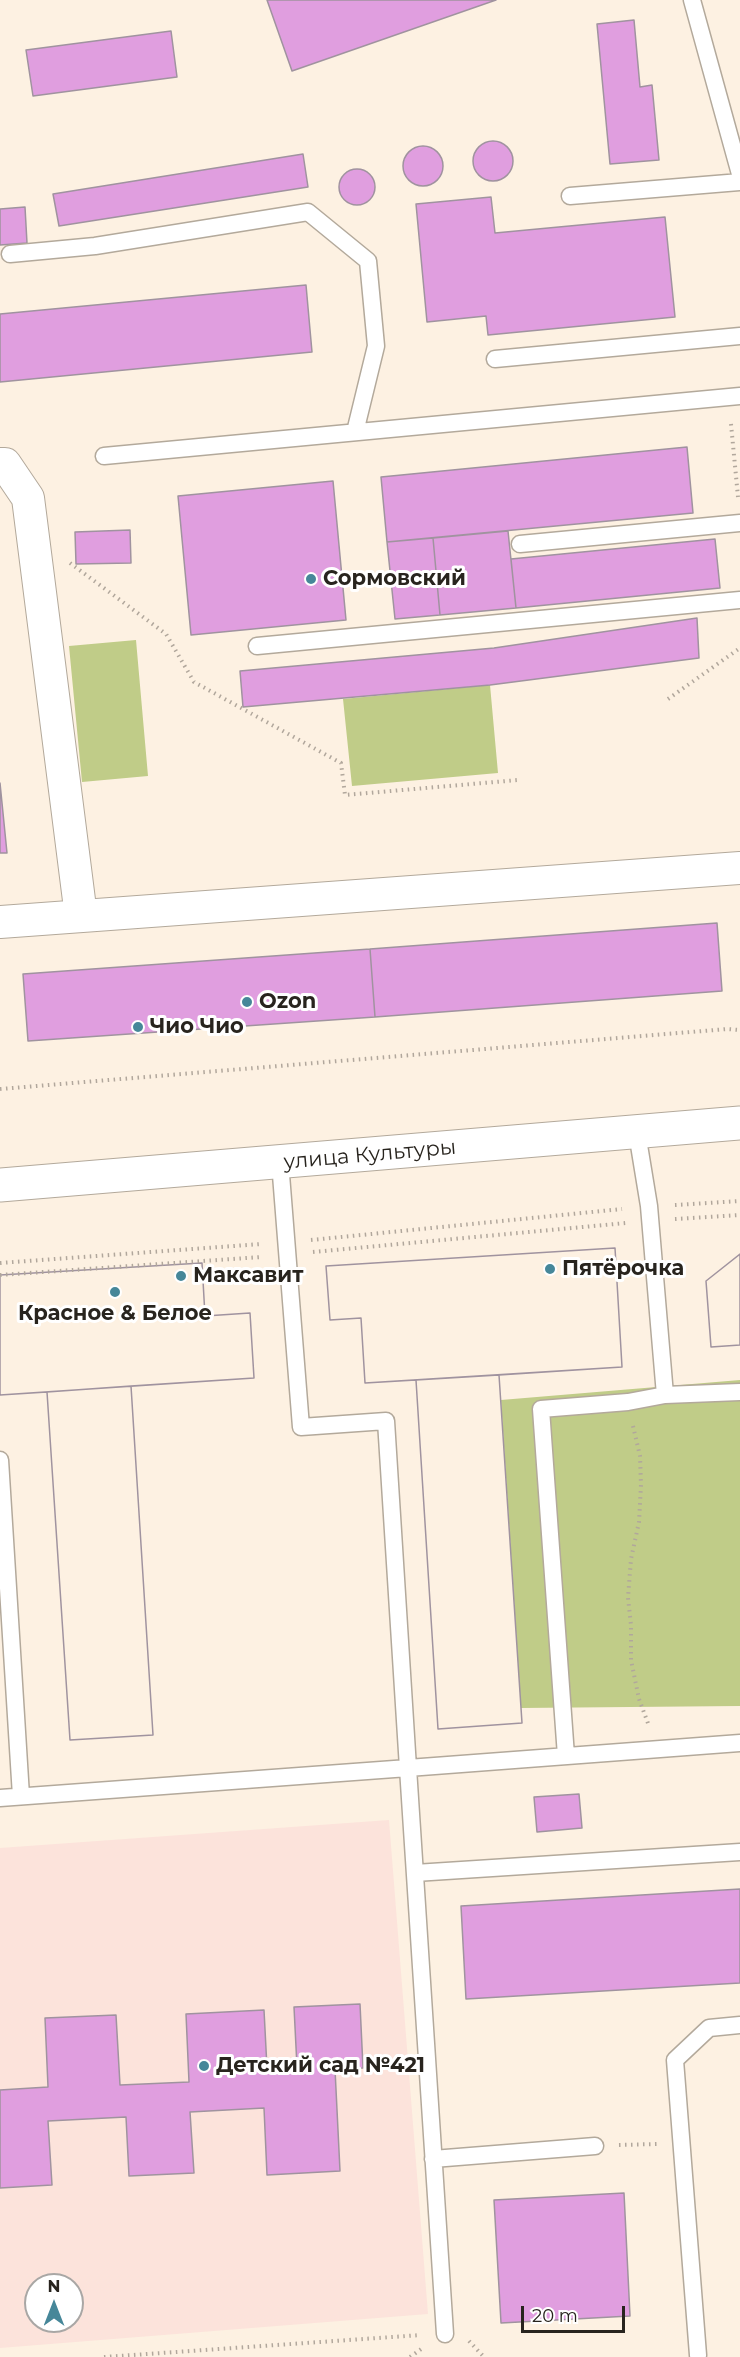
<!DOCTYPE html>
<meta charset="utf-8">
<style>
body{margin:0}
#map{position:relative;width:740px;height:2357px;overflow:hidden;background:#fdf1e2;font-family:Montserrat,sans-serif}
canvas{display:block}
.north{position:absolute;left:24px;top:2273px;width:60px;height:60px;box-sizing:border-box;background:#fff;border:2px solid #a9a7a5;border-radius:50%;rotate:0deg;font-size:16px;font-weight:700;line-height:24px;text-align:center;color:#28241e}
.north::after{content:'';display:block;margin:auto;width:21px;height:27px;background:#468799;clip-path:polygon(50% 0,100% 100%,50% 72%,0 100%)}
.scale{position:absolute;left:521px;top:2306px;width:104px;height:27px;box-sizing:border-box;border:3px solid #28241e;border-top:0;padding-left:8px;font-size:18px;line-height:21px;white-space:nowrap;color:#28241e;-webkit-text-stroke:4px #fff;paint-order:stroke}
</style>
<div id="map">
<canvas width="740" height="2357"></canvas>
<div class="north">N</div>
<div class="scale">20 m</div>
</div>
<script>
const ctx = document.querySelector('canvas').getContext('2d');
ctx.lineJoin = 'round';
function fill(path, color) {
  ctx.fillStyle = color;
  ctx.fill(path, 'evenodd');
}
function stroke(path, color, width, dash) {
  ctx.strokeStyle = color;
  ctx.lineWidth = width;
  ctx.lineCap = dash ? 'butt' : 'round';
  ctx.setLineDash(dash || []);
  ctx.stroke(path);
}
function drawText(font, color, halo, rows, align = 'center') {
  ctx.font = font + ' Montserrat,sans-serif';
  ctx.lineWidth = 6;
  ctx.setLineDash([]);
  ctx.textBaseline = 'middle';
  ctx.strokeStyle = halo;
  ctx.fillStyle = color;
  for (const [text, x, y, turn = 0] of rows) {
    ctx.save();
    ctx.translate(x, y);
    ctx.rotate((+turn || 0) * Math.PI / 180);
    ctx.textAlign = isNaN(turn) ? turn : align;
    if (halo) ctx.strokeText(text, 0, 0);
    ctx.fillText(text, 0, 0);
    ctx.restore();
  }
}
fill(new Path2D(`
 M389,1820L428,2314L0,2348V1848ZM36,2285H72V2321H36Z`), '#fce3db');
fill(new Path2D(`
 M136,640L148,776L82,782L69,646Z
 M490,685L498,773L352,786L343,699Z
 M740,1380V1706L521,1708L501,1400Z`), '#c0cc88');
const building = new Path2D(`
 M267,0H496L292,71Z
 M634,20L640,87L652,85L659,160L610,164L597,24Z
 M171,31L177,77L33,96L26,50Z
 M473 161a20 20 0 1 1 40 0a20 20 0 1 1-40 0Z
 M403 166a20 20 0 1 1 40 0a20 20 0 1 1-40 0Z
 M303,154L308,187L59,226L53,194Z
 M339 187a18 18 0 1 1 36 0a18 18 0 1 1-36 0Z
 M491,197L495,233L665,217L675,317L488,335L486,316L427,322L416,204Z
 M25,207L27,243L0,245V209Z
 M306,285L312,352L0,382V314Z
 M687,447L693,513L387,542L381,477Z
 M333,481L346,620L191,635L178,496Z
 M130,530L131,563L76,564L75,532Z
 M508,531L516,608L440,615L433,538Z
 M433,538L440,615L395,619L387,542Z
 M715,539L720,588L516,608L511,559Z
 M697,618L699,658L490,685L243,707L240,671L494,648Z
 M0,783L7,853H0Z
 M717,923L722,991L375,1017L370,949Z
 M370,949L375,1017L28,1041L23,974Z
 M615,1248L622,1367L365,1383L361,1318L330,1320L326,1266Z
 M615,1248L622,1367L499,1375L522,1723L438,1729L416,1380L365,1383L361,1318L330,1320L326,1266Z
 M740,1254V1345L711,1347L706,1281Z
 M740,1254V1345L711,1347L706,1281Z
 M202,1263L205,1316L250,1313L254,1378L0,1395V1275Z
 M202,1263L205,1316L250,1313L254,1378L131,1386L153,1735L70,1740L47,1392L0,1395V1275Z
 M499,1375L522,1723L438,1729L416,1380Z
 M131,1386L153,1735L70,1740L47,1392Z
 M579,1794L582,1828L537,1832L534,1797Z
 M740,1889V1983L466,1999L461,1906Z
 M360,2004L363,2068L335,2069L340,2171L267,2175L264,2108L190,2112L194,2173L129,2176L126,2117L48,2121L52,2185L0,2188V2090L48,2087L45,2018L116,2015L120,2085L189,2082L186,2014L264,2010L267,2068L297,2067L294,2007Z
 M624,2193L630,2316L501,2323L494,2200Z`);
fill(building, '#e09edf');
stroke(building, '#a0939f', 1.5);
const service = new Path2D(`
 M692,0L740,174
 M570,196L740,182
 M10,254L95,246L308,212L368,261L376,346L355,432
 M495,359L740,336
 M104,456L740,396
 M520,544L740,523
 M257,646L740,600
 M637,1133L649,1206L665,1395L740,1392
 M280,1162L301,1427L386,1421L408,1768L740,1743
 M0,1460L21,1796
 M566,1756L541,1409L628,1402L665,1395
 M0,1798L408,1768L445,2334
 M415,1873L740,1852
 M433,2159L595,2146
 M698,2355L675,2060L709,2028L740,2025`);
const minor = new Path2D(`
 M0,464H5L28,498L81,916
 M0,922L740,868`);
const secondary = new Path2D(`
 M0,1185L740,1123`);
stroke(service, '#b3a99b', 19);
stroke(minor, '#b3a99b', 34);
stroke(secondary, '#b3a99b', 35);
stroke(new Path2D(`
 M731,424L738,497
 M70,563L166,634L194,682L341,763L345,795L518,780
 M668,699L740,648
 M0,1089L727,1029L740,1030
 M675,1205L740,1201
 M675,1219L740,1215
 M311,1240L622,1209
 M313,1252L626,1223
 M0,1263L261,1244
 M0,1275L261,1257
 M633,1426L640,1456L641,1485L639,1522L631,1559L628,1598L631,1625V1660L639,1699L649,1726
 M619,2145L657,2144
 M469,2341L484,2357
 M104,2357L421,2335
 M410,2357L424,2347`), '#b1a79c', 4, [1.5, 4.5]);
stroke(service, '#fff', 16);
stroke(minor, '#fff', 32);
stroke(secondary, '#fff', 33);
for (const [x, y, r, color] of [
 [311,579,6,"#468799"],
 [247,1002,6,"#468799"],
 [138,1027,6,"#468799"],
 [550,1269,6,"#468799"],
 [181,1276,6,"#468799"],
 [115,1292,6,"#468799"],
 [204,2066,6,"#468799"]
]) {
  const dot = new Path2D();
  dot.arc(x, y, r, 0, 2 * Math.PI);
  ctx.fillStyle = color;
  ctx.fill(dot);
  stroke(dot, '#fff', 2);
}
drawText('bold 21px', '#28241e', '#fff', [
 ["Сормовский",323,579],
 ["Ozon",259,1002],
 ["Чио Чио",150,1027],
 ["Пятёрочка",562,1269],
 ["Максавит",193,1276],
 ["Красное & Белое",115,1314,"center"],
 ["Детский сад №421",216,2066]
], 'left');
drawText('21px', '#28241e', '#fff', [
 ["улица Культуры",370,1155,-5]
]);
</script>
